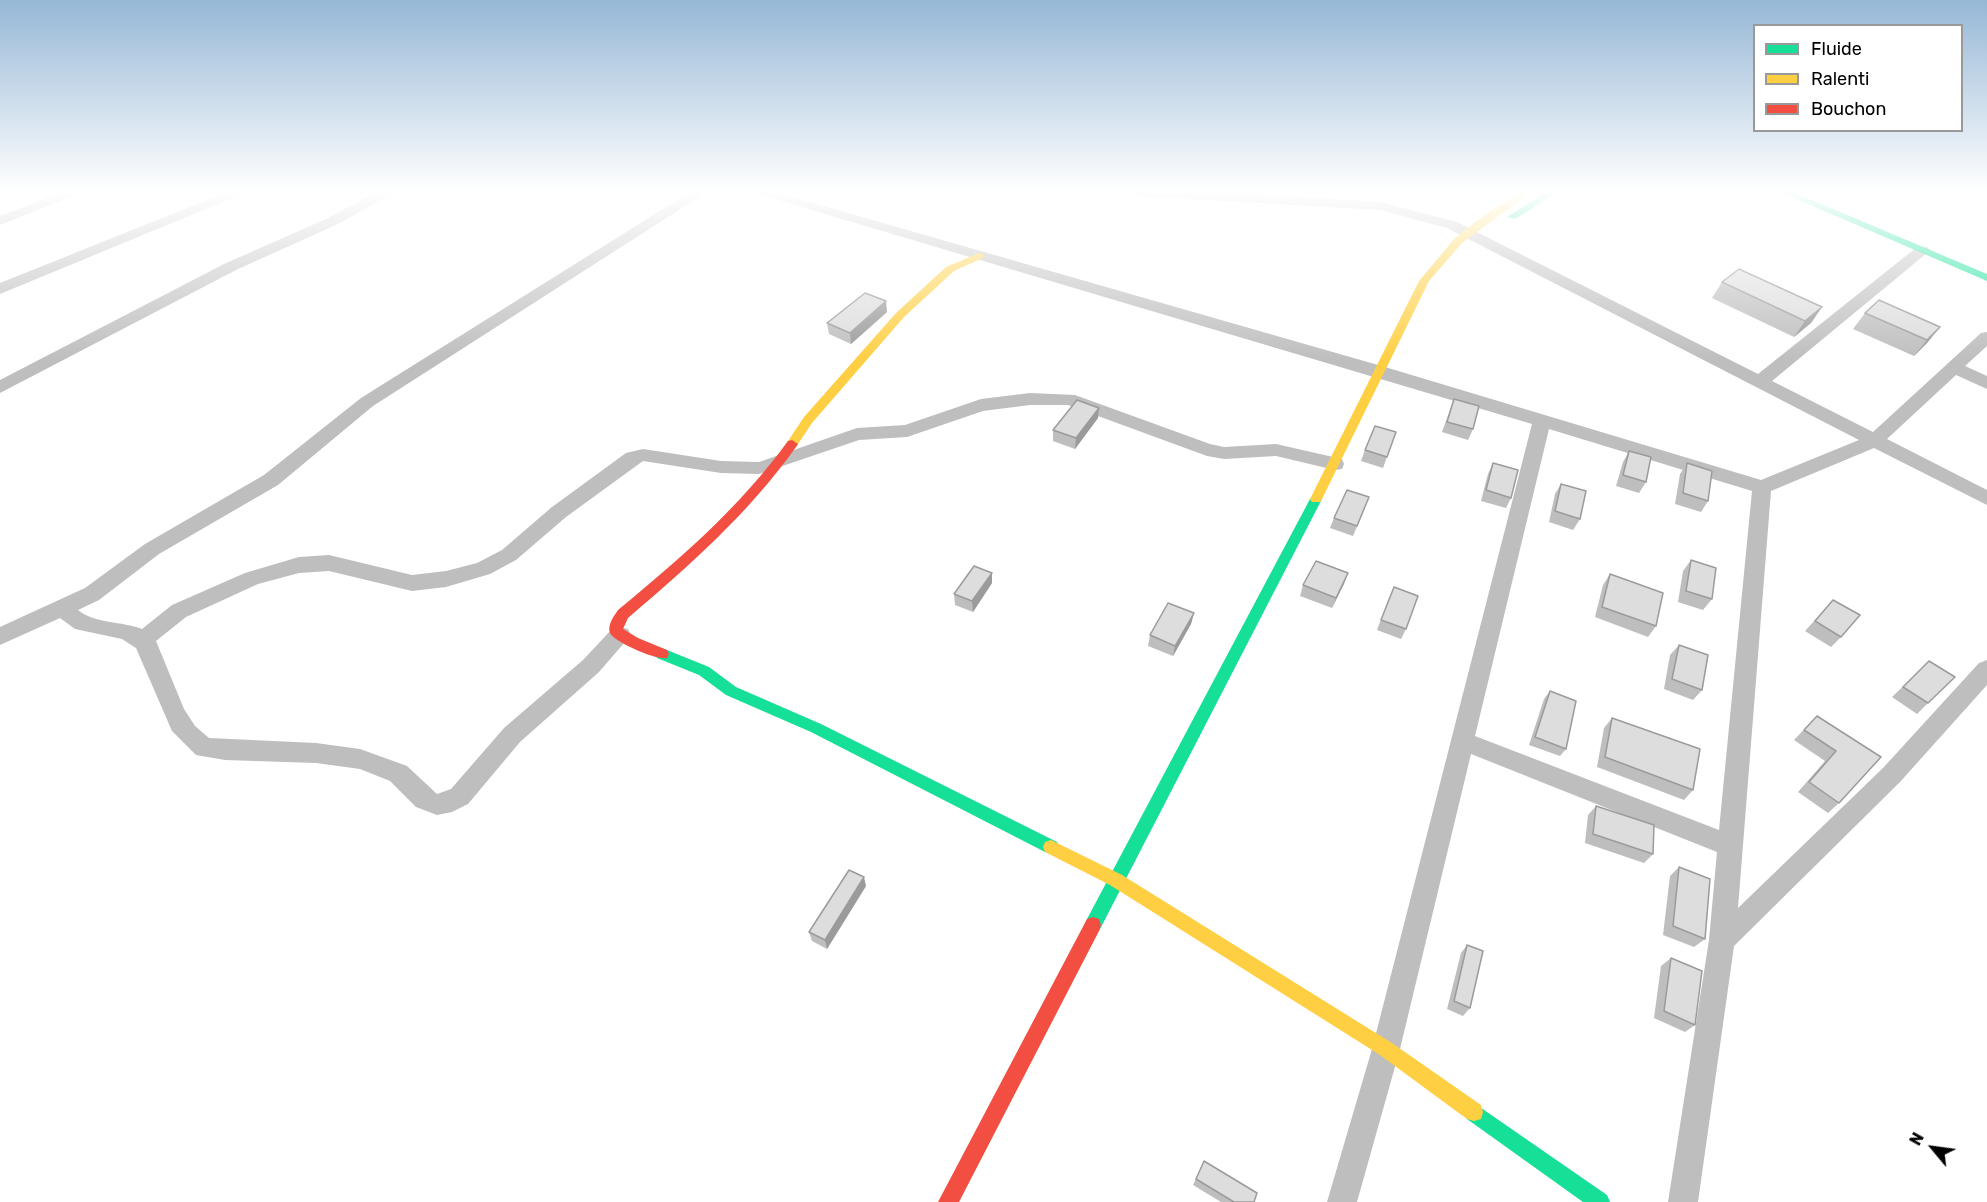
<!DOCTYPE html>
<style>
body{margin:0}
#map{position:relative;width:1987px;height:1202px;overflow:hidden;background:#fff;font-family:Rubik,sans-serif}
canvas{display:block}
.legend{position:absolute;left:1753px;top:24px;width:210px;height:108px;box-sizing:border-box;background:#fff;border:2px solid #999;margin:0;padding:8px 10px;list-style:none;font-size:18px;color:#000}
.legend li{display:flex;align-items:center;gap:12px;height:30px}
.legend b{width:30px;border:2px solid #999}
.north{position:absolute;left:1903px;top:1118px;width:60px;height:60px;-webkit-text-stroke:4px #fff;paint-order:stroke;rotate:299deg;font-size:16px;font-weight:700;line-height:24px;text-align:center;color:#000}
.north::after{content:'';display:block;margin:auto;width:21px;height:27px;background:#000;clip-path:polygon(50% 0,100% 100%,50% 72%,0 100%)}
</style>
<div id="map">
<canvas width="1987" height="1202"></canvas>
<ul class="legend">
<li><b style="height:8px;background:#16e098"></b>Fluide</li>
<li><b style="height:8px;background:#ffcf43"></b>Ralenti</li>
<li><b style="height:8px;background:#f24e42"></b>Bouchon</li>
</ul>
<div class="north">N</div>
</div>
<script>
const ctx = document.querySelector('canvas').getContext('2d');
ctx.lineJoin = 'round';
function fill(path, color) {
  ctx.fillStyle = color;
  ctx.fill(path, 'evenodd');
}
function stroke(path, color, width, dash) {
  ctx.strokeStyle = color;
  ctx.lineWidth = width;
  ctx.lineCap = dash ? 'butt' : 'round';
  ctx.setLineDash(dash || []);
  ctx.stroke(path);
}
fill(new Path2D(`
 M62,192H83L0,225V216Z
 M227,192H247L0,294V283Z
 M376,192H395L338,224L236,270L0,393V380L224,264L328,218Z
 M690,192H707L373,406L278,485L159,554L99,600L78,610C95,624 122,621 142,629L172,605L245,573L299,557L329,555L412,575L446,571L477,563L502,550L552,507L626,453L643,449L721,461L759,462L857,428L905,425L981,399L1030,393L1075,395L1210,444L1224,447L1276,444L1342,459L1344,464L1342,469L1335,470L1276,456L1224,459L1207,456L1068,405H1030L983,411L907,437L859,440L759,474L721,473L643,461L566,517L516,560L490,574L446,587L412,591L329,571L299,573L258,584L186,617L156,641L184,709L195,726L209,738L316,743L360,749L407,766L437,794L451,789L504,728L583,660L612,629L620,627L628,629L631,635L599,672L520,742L468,804L452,812L437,815L416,807L390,781L360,769L316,763L225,760L196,755L172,731L136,648L122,639L75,629L60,618L0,645V627L85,588L145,544L264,475L361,398Z
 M751,192H775L1385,367L1761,480L1859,440L1447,228L1380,210L1136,196L1129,192H1217L1380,202L1457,222L1758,374L1917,247H1927L1930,250L1927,253L1772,381L1873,432L1981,333L1987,332V346L1965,366L1987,376V389L1956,375L1887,439L1987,490V505L1874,448L1771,491L1738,908L1883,768L1979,663L1987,660V685L1900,782L1734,946L1698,1202H1668L1709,940L1717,852L1471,754L1400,1049L1357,1202H1327L1372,1049L1532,424ZM1549,429L1752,491L1719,830L1475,736Z`), '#bebebe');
fill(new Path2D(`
 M1547,192H1558L1515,219L1507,217Z
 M1780,192H1793L1987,274V281Z
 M1316,495L1322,499L1099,931L1093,933L1087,931L1085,925L1087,919L1310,499Z
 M662,648L709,667L736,687L821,724L1057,842L1059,847L1057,852L1051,854L1045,852L811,732L726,695L699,675L657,658L655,654L657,650Z
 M1474,1103L1607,1195L1610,1202H1583L1467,1119L1465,1112L1467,1105Z`), '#16e098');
fill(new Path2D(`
 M1520,192H1531L1462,243L1429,281L1322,499L1320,502H1312L1310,499L1419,281L1455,238L1479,219Z
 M979,253L983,254V258L954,271L904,317L812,423L796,447H788L786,444L804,417L896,313L946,267Z
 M1051,840L1122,875L1392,1043L1481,1105L1483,1112L1481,1119L1474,1121L1467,1119L1380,1055L1110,885L1045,852L1043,847L1045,842Z`), '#ffcf43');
fill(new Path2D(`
 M792,440L798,444L796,447C749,513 690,565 628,618L623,629L638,638L667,650L669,654L667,658C658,661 614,642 610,633C607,625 614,616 618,610C680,559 740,507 788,441Z
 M1093,917L1099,919L1101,925L1099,931L959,1202H938L1087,919Z`), '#f24e42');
fill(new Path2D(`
 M1722,282L1822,307L1811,323L1794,337L1712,298Z
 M887,312L851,344L829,334L827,323Z
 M1865,313L1940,327L1927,343L1914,356L1853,329Z
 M1454,399L1473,429L1468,440L1442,432Z
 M1099,408L1098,418L1075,449L1053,441V430Z
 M1396,432L1383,468L1361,461L1365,450Z
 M1629,451L1646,482L1639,493L1616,486L1623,462Z
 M1493,463L1511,498L1506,508L1481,501L1488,474Z
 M1687,463L1708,501L1701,512L1675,504L1680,474Z
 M1561,484L1580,519L1573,530L1549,522L1555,494Z
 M1365,508L1353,536L1330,528L1334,518Z
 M1691,560L1712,599L1703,610L1678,602L1683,571Z
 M1348,573L1332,608L1300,596L1303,585Z
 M1610,574L1656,626L1648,637L1595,617L1603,585Z
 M992,583L973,612L955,605L954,594Z
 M1389,598L1406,629L1401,639L1377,630Z
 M1833,600L1841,637L1831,647L1805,631Z
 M1194,613L1191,624L1173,656L1148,646L1150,635Z
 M1679,645L1702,690L1693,700L1664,689L1670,655Z
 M1929,661L1928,703L1917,714L1892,697Z
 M1550,691L1566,749L1560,756L1529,745L1544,699Z
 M1817,716L1881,757L1839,803L1828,813L1798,792L1825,761L1794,740Z
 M1612,718L1693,790L1684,800L1597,767L1604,728Z
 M1596,806L1653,854L1644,863L1585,843L1588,815Z
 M1679,867L1705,939L1694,947L1663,935L1670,876Z
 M866,886L827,949L812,941L809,932Z
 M1467,945L1470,1008L1463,1016L1447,1009L1461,953Z
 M1671,958L1695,1025L1685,1032L1654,1018L1661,966Z
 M1204,1161L1254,1202H1221L1193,1185Z`), '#bebebe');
fill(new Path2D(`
 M886,301L887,312L851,344L850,333Z
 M1822,307L1811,323L1794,337L1805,321Z
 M1940,327L1927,343L1914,356L1927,340Z
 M1099,408L1098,418L1075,449L1076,438Z
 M992,573V583L973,612L972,601Z
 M1348,573L1344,584L1332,608L1336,598Z
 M1194,613L1191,624L1173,656L1175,646Z
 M864,877L866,886L827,949L825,940Z`), '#9b9b9b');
const building = new Path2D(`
 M1739,269L1822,307L1805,321L1722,282Z
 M865,293L886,301L850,333L827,323Z
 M1879,300L1940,327L1927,340L1865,313Z
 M1454,399L1479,406L1473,429L1447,422Z
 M1077,400L1099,408L1076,438L1053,430Z
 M1375,426L1396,432L1387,457L1365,450Z
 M1629,451L1651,457L1646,482L1623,475Z
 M1493,463L1518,470L1511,498L1486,490Z
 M1687,463L1712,471L1708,501L1683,493Z
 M1561,484L1586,491L1580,519L1555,511Z
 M1347,490L1369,497L1357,526L1334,518Z
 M1691,560L1716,568L1712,599L1686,591Z
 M1316,561L1348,573L1336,598L1303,585Z
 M974,566L992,573L972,601L954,594Z
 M1610,574L1663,593L1656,626L1602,607Z
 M1394,587L1418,596L1406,629L1381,620Z
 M1833,600L1860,615L1841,637L1815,621Z
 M1168,603L1194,613L1175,646L1150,635Z
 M1679,645L1708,655L1702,690L1672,679Z
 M1929,661L1955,677L1928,703L1903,687Z
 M1550,691L1576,701L1566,749L1535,737Z
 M1817,716L1881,757L1839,803L1809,782L1836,751L1804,730Z
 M1612,718L1700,749L1693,790L1605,757Z
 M1596,806L1654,825L1653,854L1593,834Z
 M1679,867L1710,879L1705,939L1673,926Z
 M849,870L864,877L825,940L809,932Z
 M1467,945L1483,951L1470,1008L1454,1001Z
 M1671,958L1702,971L1695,1025L1664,1011Z
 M1204,1161L1257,1193L1254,1202H1234L1196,1179Z`);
fill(building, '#ddd');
stroke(building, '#9b9b9b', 1.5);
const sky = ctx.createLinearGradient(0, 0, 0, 361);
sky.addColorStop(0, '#96b7d6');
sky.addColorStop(0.53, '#fff');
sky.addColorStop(1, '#ffffff00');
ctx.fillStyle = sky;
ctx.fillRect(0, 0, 1987, 361);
</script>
